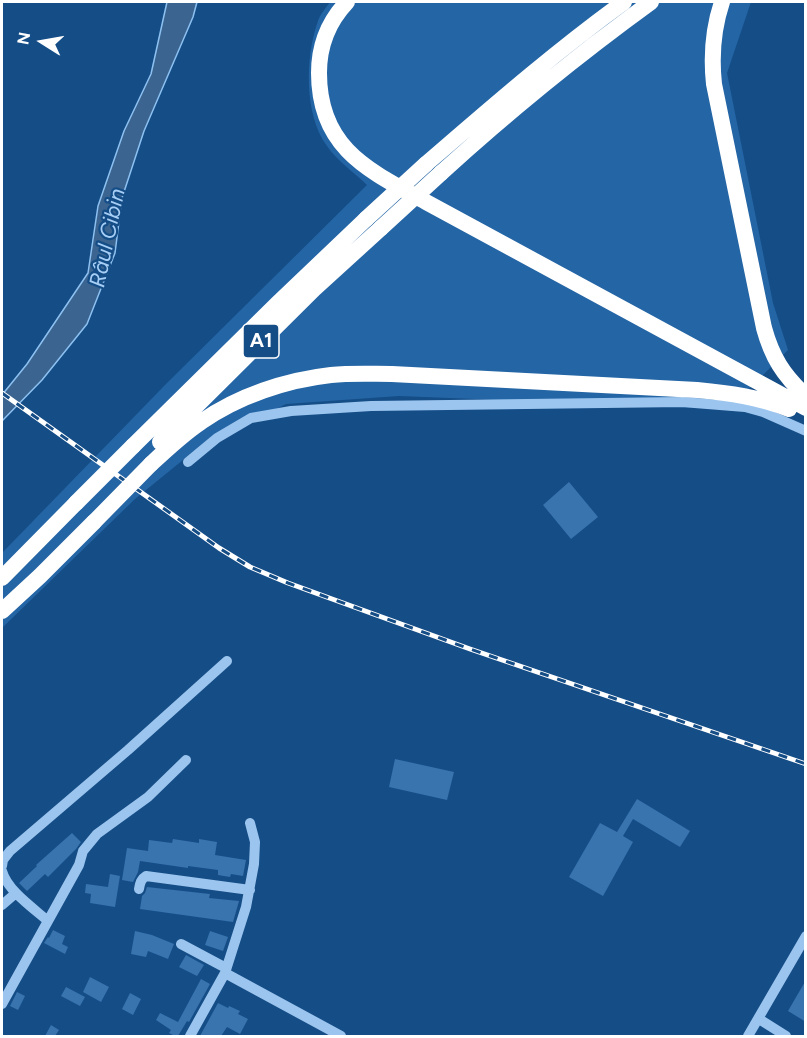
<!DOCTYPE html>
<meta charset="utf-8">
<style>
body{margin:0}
#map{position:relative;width:807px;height:1038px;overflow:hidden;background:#154d87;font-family:Figtree,sans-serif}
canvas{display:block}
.frame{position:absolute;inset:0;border:3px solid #fff;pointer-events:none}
.north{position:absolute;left:12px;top:12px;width:60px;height:60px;-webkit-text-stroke:4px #154d87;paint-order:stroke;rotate:281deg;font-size:16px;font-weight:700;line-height:24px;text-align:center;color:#fff}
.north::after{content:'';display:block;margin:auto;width:21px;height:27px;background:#fff;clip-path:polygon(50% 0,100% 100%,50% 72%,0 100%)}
</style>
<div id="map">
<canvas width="807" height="1038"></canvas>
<div class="frame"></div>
<div class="north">N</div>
</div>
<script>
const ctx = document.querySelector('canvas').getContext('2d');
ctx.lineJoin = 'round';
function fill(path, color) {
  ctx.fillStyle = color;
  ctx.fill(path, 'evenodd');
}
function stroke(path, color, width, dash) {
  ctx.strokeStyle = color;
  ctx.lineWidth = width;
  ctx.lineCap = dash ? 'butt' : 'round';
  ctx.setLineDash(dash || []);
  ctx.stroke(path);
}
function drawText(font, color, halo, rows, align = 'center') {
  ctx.font = font + ' Figtree,sans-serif';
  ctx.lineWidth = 4.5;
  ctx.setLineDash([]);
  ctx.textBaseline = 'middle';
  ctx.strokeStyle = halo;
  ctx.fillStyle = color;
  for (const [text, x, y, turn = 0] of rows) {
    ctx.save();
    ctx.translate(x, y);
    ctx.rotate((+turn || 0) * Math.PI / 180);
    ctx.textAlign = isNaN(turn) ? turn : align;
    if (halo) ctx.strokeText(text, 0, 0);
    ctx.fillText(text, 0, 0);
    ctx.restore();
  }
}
fill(new Path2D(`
 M330,2H751L727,73L773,303L788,350L729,409L399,396L286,404L194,451L135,499L2,628V553L165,385L367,185C354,172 337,161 327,146C304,115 305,57 318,21C320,14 326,8 330,2Z`), '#2465a5');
const water = new Path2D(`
 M167,2H197L193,17L144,131L122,198L115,253L87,324L42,380L2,421V395L27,364L88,273L98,206L124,131L151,74Z`);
fill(water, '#3b6590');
stroke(water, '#8dc1f1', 1.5);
fill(new Path2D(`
 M569,482L598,517L571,539L543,505Z
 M395,759L454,772L447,800L389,787Z
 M637,799L690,831L680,847L633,819L623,836L633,842L603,896L569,877L600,823L617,832Z
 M72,833L81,842L76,849L48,877L45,874L27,891L19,883L37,866L36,865Z
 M173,839L199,843V839L217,842L215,855L246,860L243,876L231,874L230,877L218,875V870L188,866V868L140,861L138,872L133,882L122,880L127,848L148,851L149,840L172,843Z
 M110,874L120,876L115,907L90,903L91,894L85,893L86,884L108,887Z
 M147,887L210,894L209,898L239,901L233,922L140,909L142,896L145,893Z
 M53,930L65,936L62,944L68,947L65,954L44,943L48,937L49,938Z
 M135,931L152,935L174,944L168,959L148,951L146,957L131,954Z
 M210,931L228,937L223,951L205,945Z
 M186,955L204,965L197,976L179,967Z
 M90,977L109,987L101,1002L83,992Z
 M201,979L210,984L189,1022L187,1021L178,1036H175L169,1033L171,1030L156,1020L160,1013L178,1022Z
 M806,980V1022L788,1011Z
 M66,987L85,997L80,1006L61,996Z
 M17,992L25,996L18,1010L10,1006Z
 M130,993L141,999L133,1015L122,1009Z
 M218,1003L228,1008L229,1006L240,1011L238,1014L248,1019L240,1034L227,1027L221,1036H200Z
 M51,1025L59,1030L55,1036H45Z`), '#3974af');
stroke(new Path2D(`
 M188,462L217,438L251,418L291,411L371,406L682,402L745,407L763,412L806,431
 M2,866L3,860L10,851L128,750L227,661
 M2,871C7,890 33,908 48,921
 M139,889C140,883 141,879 146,876L250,890
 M2,905L16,893
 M181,944L226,968
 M225,973L341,1036
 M2,1004L79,865L83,851L97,834L148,797L186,760
 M759,1019L786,1036
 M190,1036L225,973L246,907L254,864L255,842L250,823
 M748,1036L806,936`), '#9bc5ee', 10);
stroke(new Path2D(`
 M347,2C329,21 319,46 319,73C319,148 368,170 426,202L806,408
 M722,2C713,29 711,56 714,84L764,328C772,357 783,375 806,396
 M426,164C491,108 555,52 624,2
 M441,173C508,112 578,55 651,2
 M160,442L314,289L381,228
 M133,446L278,303L366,219
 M151,464C167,449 183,434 201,422C238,396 286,380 331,375C351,373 371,374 392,374L697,390C729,393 759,397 789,409
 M2,578L76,503
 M2,611L40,576L94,522`), '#fff', 16);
const rail = new Path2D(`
 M2,393L219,548L250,567L288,583L470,649L806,764`);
stroke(rail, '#fff', 5);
stroke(rail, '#154d87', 3, [9]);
stroke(new Path2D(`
 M366,219L426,164
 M381,228L441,173
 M76,503L133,446
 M94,522L151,464`), '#fff', 16);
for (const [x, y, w] of [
 [261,341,36]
]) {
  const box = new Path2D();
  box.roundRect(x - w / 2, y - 17, w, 34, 4.5);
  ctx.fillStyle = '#154d87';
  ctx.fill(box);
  stroke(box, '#fff', 1.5);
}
drawText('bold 20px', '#fff', null, [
 ["A1",261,341]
]);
drawText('italic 22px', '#a7cff6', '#154d87', [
 ["Râul Cibin",108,238,-78]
]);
</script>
